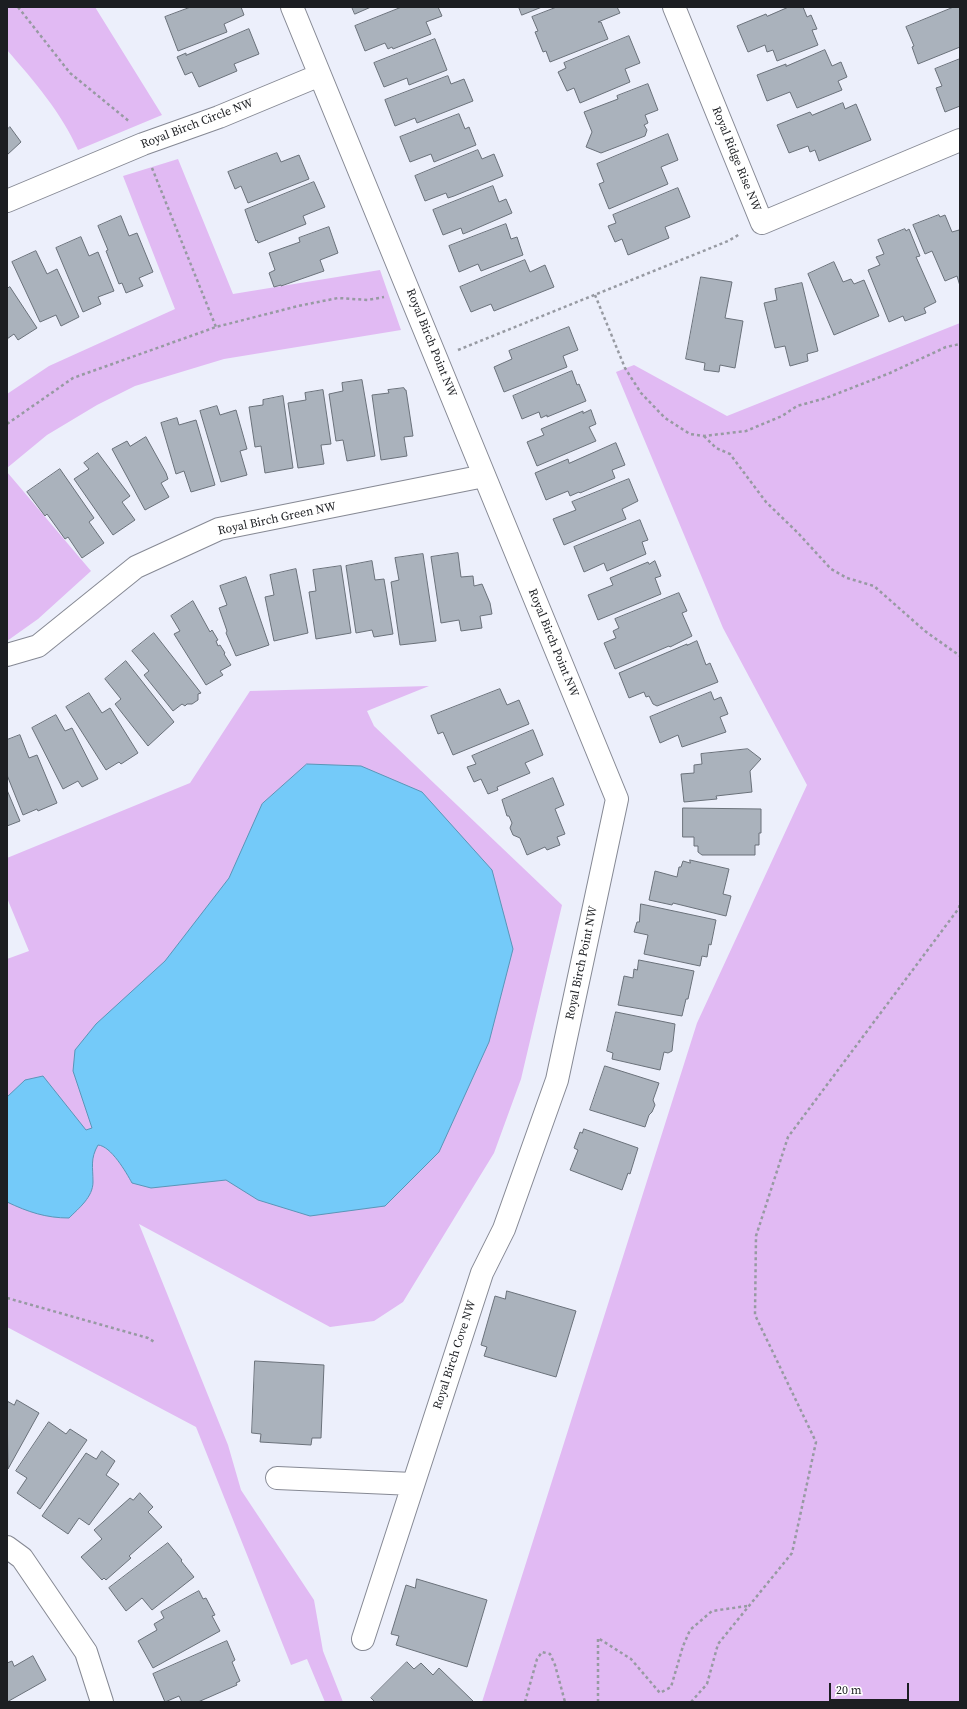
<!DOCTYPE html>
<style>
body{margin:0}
#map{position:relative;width:967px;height:1709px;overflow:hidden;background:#eceffb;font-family:"Source Serif 4",serif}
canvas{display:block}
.frame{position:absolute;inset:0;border:8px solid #1c1e22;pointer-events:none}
.scale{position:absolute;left:829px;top:1683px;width:80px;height:18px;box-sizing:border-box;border:2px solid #1c1e22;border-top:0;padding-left:5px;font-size:12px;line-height:14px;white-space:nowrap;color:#1c1e22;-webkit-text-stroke:3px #fff;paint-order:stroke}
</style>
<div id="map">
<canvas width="967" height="1709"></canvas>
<div class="frame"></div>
<div class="scale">20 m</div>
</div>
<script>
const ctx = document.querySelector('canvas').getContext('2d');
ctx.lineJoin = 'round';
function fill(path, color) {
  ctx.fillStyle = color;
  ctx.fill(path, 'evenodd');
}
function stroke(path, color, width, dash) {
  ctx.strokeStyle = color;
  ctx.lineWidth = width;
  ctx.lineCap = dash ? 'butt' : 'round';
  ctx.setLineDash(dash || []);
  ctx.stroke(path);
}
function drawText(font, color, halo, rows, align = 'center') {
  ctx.font = font + ' "Source Serif 4",serif';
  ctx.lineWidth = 4;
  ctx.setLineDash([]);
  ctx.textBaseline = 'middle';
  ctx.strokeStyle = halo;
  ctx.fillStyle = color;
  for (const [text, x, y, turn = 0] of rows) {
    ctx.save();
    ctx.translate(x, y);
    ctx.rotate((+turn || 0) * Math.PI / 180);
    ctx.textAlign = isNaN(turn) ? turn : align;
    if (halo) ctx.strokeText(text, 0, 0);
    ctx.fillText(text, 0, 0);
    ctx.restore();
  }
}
fill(new Path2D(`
 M7,7H95L162,115L78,150C61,112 34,81 7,50Z
 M178,159L233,294L380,270L401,330L224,359L135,386L97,405L47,435L7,468V394L49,366L175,309L123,176Z
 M960,323V1702H482L697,1023L807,785L723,628L616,372L634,365L727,416Z
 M7,472L91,571L38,619L7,641Z
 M429,686L367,711L374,726L562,905L521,1079L494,1153L403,1302L374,1321L330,1327L139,1224L228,1445L241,1490L314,1600L323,1651L343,1702H325L307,1659L291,1665L196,1427L7,1327V959L29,951L7,898V858L190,783L250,691Z`), '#e1baf3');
const water = new Path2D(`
 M307,764L361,766L422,792L492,870L513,949L489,1042L439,1152L385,1206L310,1216L258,1200L226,1180L151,1188L132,1183C126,1172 111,1146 98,1145C90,1159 93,1167 93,1182C93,1197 79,1208 69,1218C46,1218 28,1212 7,1202V1097L25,1080L43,1076L86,1130L92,1128L73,1071L75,1050L96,1024L165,961L229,878L262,804Z`);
fill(water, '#74caf9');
stroke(water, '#5a96b8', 1);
const building = new Path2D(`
 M191,7H241L244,15L224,24L227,32L178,51L165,17Z
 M352,7H371L355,14Z
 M402,7H438L442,16L426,22L431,34L393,49L392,47L388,49L385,43L365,51L355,26Z
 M519,7H542L522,15Z
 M557,7H617L620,13L598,22H601L608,39L550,62L546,51L543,52L535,32L538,31L532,17Z
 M789,7H803L807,17L811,15L817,29L812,30L818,45L777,61L773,50L767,52L765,45L748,52L737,26L766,14L767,16Z
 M954,7H960V47L918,64L912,47L914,46L906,27Z
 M249,29L259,54L234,64L237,71L199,87L192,72L185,75L177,57L186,53V55Z
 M629,36L640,63L625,69L630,82L580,103L574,88L567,91L558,72L566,68L564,63Z
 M435,39L447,70L409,85L407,78L384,87L374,63Z
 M825,50L832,66L841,62L847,77L838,81L842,90L797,108L790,92L767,101L757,75L786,64V66Z
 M960,59V106L945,112L936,88L942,86L935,69Z
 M448,76L451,84L464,79L473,101L417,123L415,118L395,126L385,100Z
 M648,84L658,110L645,115L648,123L644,125L647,130L645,136L601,153L586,147L592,132L584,112L618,99L617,96Z
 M843,103L845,109L856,104L871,140L819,161L815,150L810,152L808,146L789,153L777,125L810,112L812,115Z
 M459,114L465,129L469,127L476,145L434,162L431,154L410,162L400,137Z
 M10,127L21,142L7,155V130Z
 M668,134L678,160L661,167L668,184L609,209L599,184L604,182L597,164Z
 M478,150L482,159L494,154L503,176L454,196L448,198L446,193L425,201L415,176Z
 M277,153L281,162L299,155L309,179L248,203L241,186L235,189L228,172Z
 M314,182L325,207L303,216L306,224L258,243L257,240L256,241L245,210Z
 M493,186L499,202L506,199L512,213L468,232L463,234L461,228L443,235L433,210Z
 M678,188L690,217L665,227L669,238L628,255L622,239L615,242L608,226L616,223L613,215Z
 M939,215L940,217L945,215L952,232L959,230L960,233V286L957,276L945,281L932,251L925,254L913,225Z
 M121,216L129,236L137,233L153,272L139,278L143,286L126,293L122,283L119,284L106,251L108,250L98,226Z
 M506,224L511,239L517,237L523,255L481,271L478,264L459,272L449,246Z
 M329,227L338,253L320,260L324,271L281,286V285L274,287L269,273L275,270L269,253L300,242L299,238Z
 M905,229L906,231L909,229L920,256L916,257L936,302L924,308L926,313L905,321L903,316L889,322L868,270L880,265L876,257L884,254L878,240Z
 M81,237L89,256L98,252L114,291L98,297L101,304L83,312L56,248Z
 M36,251L47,274L57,269L79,317L61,326L56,315L40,322L12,262Z
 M525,260L530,272L545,265L554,287L494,311L491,304L471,312L460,287Z
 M834,262L843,282L851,279L854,284L864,280L879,316L834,335L808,274Z
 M701,277L732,282L725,318L743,321L735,368L720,365L719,372L704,370L705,363L686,359Z
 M802,283L818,351L807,354L808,361L790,366L785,346L775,348L764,303L777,300L775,289Z
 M10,287L37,328L18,340L14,334L7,339V289Z
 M569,327L578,350L563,356L567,367L504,392L494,367L512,359L509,351Z
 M572,371L577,385L579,384L586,401L547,417V415L541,418L539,412L522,419L513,396Z
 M362,380L375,456L347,461L343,440L336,441L329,394L343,391L342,383Z
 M404,388L405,390H406L413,436L404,437L407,456L381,460L372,395L389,393L388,390Z
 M323,390L331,444L321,445L324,464L298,468L288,403L306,400L305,393Z
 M283,396L293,468L265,473L261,446L255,447L249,407L263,405V400Z
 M217,406L220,415L236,410L247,449L240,451L247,475L221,482L200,411Z
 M591,410L596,424L589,427L596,441L537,466L527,442L544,435L541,429L583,411V413Z
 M177,418L179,425L196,420L215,485L191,492L184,471L176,474L161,423Z
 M146,437L166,473L168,479L161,483L169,497L145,510L112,449L127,441L130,446Z
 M616,443L625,465L612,470L615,478L580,493L579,492L570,496L568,491L546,500L535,473L568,459L569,463Z
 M98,453L130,496L122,502L135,520L113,535L74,479L89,469L84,463Z
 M60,469L94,518L89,522L104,543L82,558L68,537L65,539L47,514L45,516L27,492Z
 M629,479L638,501L622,509L626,519L564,545L553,519L576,510L572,502Z
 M640,520L648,540L642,542L646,554L607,571L604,563L584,572L574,547Z
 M458,553L461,577L473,576L474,586L482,584L490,603L492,614L480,616L482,628L461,631L459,620L441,623L431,557Z
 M423,554L436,641L400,645L391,582L399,580L395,558Z
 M372,561L375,580L384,579L393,634L374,637L372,630L356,633L346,566Z
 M655,561L661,576L655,578L661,594L598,620L588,595L613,585L610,578L648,562L649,564Z
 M341,566L351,633L316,639L309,592L316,591L313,570Z
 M296,569L308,633L274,641L265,597L274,595L270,575Z
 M246,577L269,645L236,656L226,633L227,631L219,608L227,605L220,586Z
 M679,593L687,611L682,613L692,636L670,647L669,646L615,669L604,643L616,638L613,631L619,628L615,619Z
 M193,601L210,632L212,630L218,640L216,641L218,646L220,645L225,653L224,654L231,665L220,671L223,675L206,685L174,634L180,631L171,616Z
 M154,633L201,693L198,694V700L192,704H187L185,706L182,704L173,711L144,675L149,671L132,651Z
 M697,641L706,665L710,663L718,682L657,706L653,704L649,696L646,697L644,692L629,698L619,673L687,644V645Z
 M126,661L174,722L148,746L115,704L121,699L105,679Z
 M500,689L507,705L519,700L529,724L453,755L443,732L438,734L431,716Z
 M711,692L714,700L721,697L728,714L720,717L726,732L682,747L678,735L660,743L650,717Z
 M89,693L102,713L110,708L138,753L121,764L119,762L106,770L66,707Z
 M56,715L65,731L72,728L98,779L82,787L78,781L63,789L32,728Z
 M533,730L543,755L525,763L530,773L497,787L498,790L488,794L481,779L474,782L467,767L476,764L472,756Z
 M20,735L29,758L37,755L57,803L38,811L37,809L23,815L7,775V740Z
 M748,749L761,759L750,771L752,792L716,796L717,799L684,802L681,774L694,773V765L702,764L701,754Z
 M553,778L564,805L555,809L565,834L557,837L560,845L547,850L545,847L527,855L520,838L513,835L510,828L512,823L509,816H507L502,800Z
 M7,790L20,821L7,826Z
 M683,808L761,809V833H759V845H755V855H702L698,852V846H694V837H683Z
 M690,860L729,869L723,894L731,896L726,916L673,903L672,905L649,900L655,871L677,877L679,867H681L683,861L690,863Z
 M641,904L716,920L711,945L709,944L707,957L702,956L700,966L644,954L648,935L634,932L637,922H639Z
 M639,960L694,971L688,999H686L682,1016L618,1005L624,976L633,978L634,969L637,970Z
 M616,1012L675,1024L672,1051L668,1053L664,1052L660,1070L612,1059L613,1053L607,1051Z
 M605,1066L659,1083L653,1100L655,1105L652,1112L649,1115L645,1127L590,1110Z
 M584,1129L638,1148L630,1174L628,1173L622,1190L570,1170L578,1150L574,1148L580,1132L582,1133Z
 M507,1291L576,1311L556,1377L484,1356L487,1347L481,1345L495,1296L505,1299Z
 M255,1361L324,1365L321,1438H312L311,1445L260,1442L261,1434L252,1433Z
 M17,1400L39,1413L8,1469L7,1401L14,1405Z
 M49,1422L66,1434L70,1429L87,1440L40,1509L17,1493L27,1478L16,1471Z
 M102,1451L115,1461L106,1475L119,1484L89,1525L79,1518L68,1534L42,1516L86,1453L96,1459Z
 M140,1493L153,1507L148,1512L162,1527L129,1556L131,1558L106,1580L104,1578L102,1580L81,1557L102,1539L94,1530L130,1498L133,1500Z
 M168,1543L182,1560L181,1561L194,1577L152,1610L142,1598L126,1611L109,1588Z
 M417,1579L487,1600L467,1667L396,1645L399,1636L391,1634L406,1585L415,1588Z
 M199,1591L203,1599L206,1598L215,1615L212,1616L220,1631L153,1668L138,1641L157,1630L154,1624L164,1618L161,1612Z
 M227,1641L235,1660L232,1662L240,1681L236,1683L237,1685L198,1702H182L179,1696L165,1702L153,1674Z
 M33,1656L46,1680L7,1702V1663L12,1661L14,1666Z
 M407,1662L414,1669L421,1663L433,1675L439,1668L474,1702H375L371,1698Z`);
fill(building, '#aab2bc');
stroke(building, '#6a717a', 1);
const street = new Path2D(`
 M292,7L617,799L557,1080L504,1229L482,1273L363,1639
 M674,7L762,223L960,140
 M7,201L143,144L219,117L320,75
 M7,655L38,646L136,567L219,529L484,476
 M277,1478L413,1484
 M7,1547L22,1558L86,1652L102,1702`);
stroke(street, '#868994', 24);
stroke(new Path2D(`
 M18,7L70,73L130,122
 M152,168L216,327
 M595,295L625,368L641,393L665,418L690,434L704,436L746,431L782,416L797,406L826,398L890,373L946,347L960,344
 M458,350L728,241L740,234
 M7,424L73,378L216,327L298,306L338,298L368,300L384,297
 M704,436L716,448L730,454L766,502L798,533L831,569L847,578L874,586L925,631L960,656
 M7,1298L148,1338L156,1343
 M525,1702L537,1659L542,1652L550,1654L555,1665L565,1702
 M598,1702V1638L631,1659L660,1693L671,1687L683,1646L690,1630L712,1611L747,1606
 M691,1702L707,1684L718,1644L792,1553L816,1442L755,1315L756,1236L788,1137L959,908L960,902`), '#979aa2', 2.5, [3, 3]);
stroke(street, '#fff', 22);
drawText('12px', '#1c1e22', '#fff', [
 ["Royal Birch Circle NW",197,124,-21],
 ["Royal Ridge Rise NW",736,159,68],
 ["Royal Birch Point NW",431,343,68],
 ["Royal Birch Green NW",277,519,-12],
 ["Royal Birch Point NW",553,643,68],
 ["Royal Birch Point NW",582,963,-78],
 ["Royal Birch Cove NW",455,1355,-72]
]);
</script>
